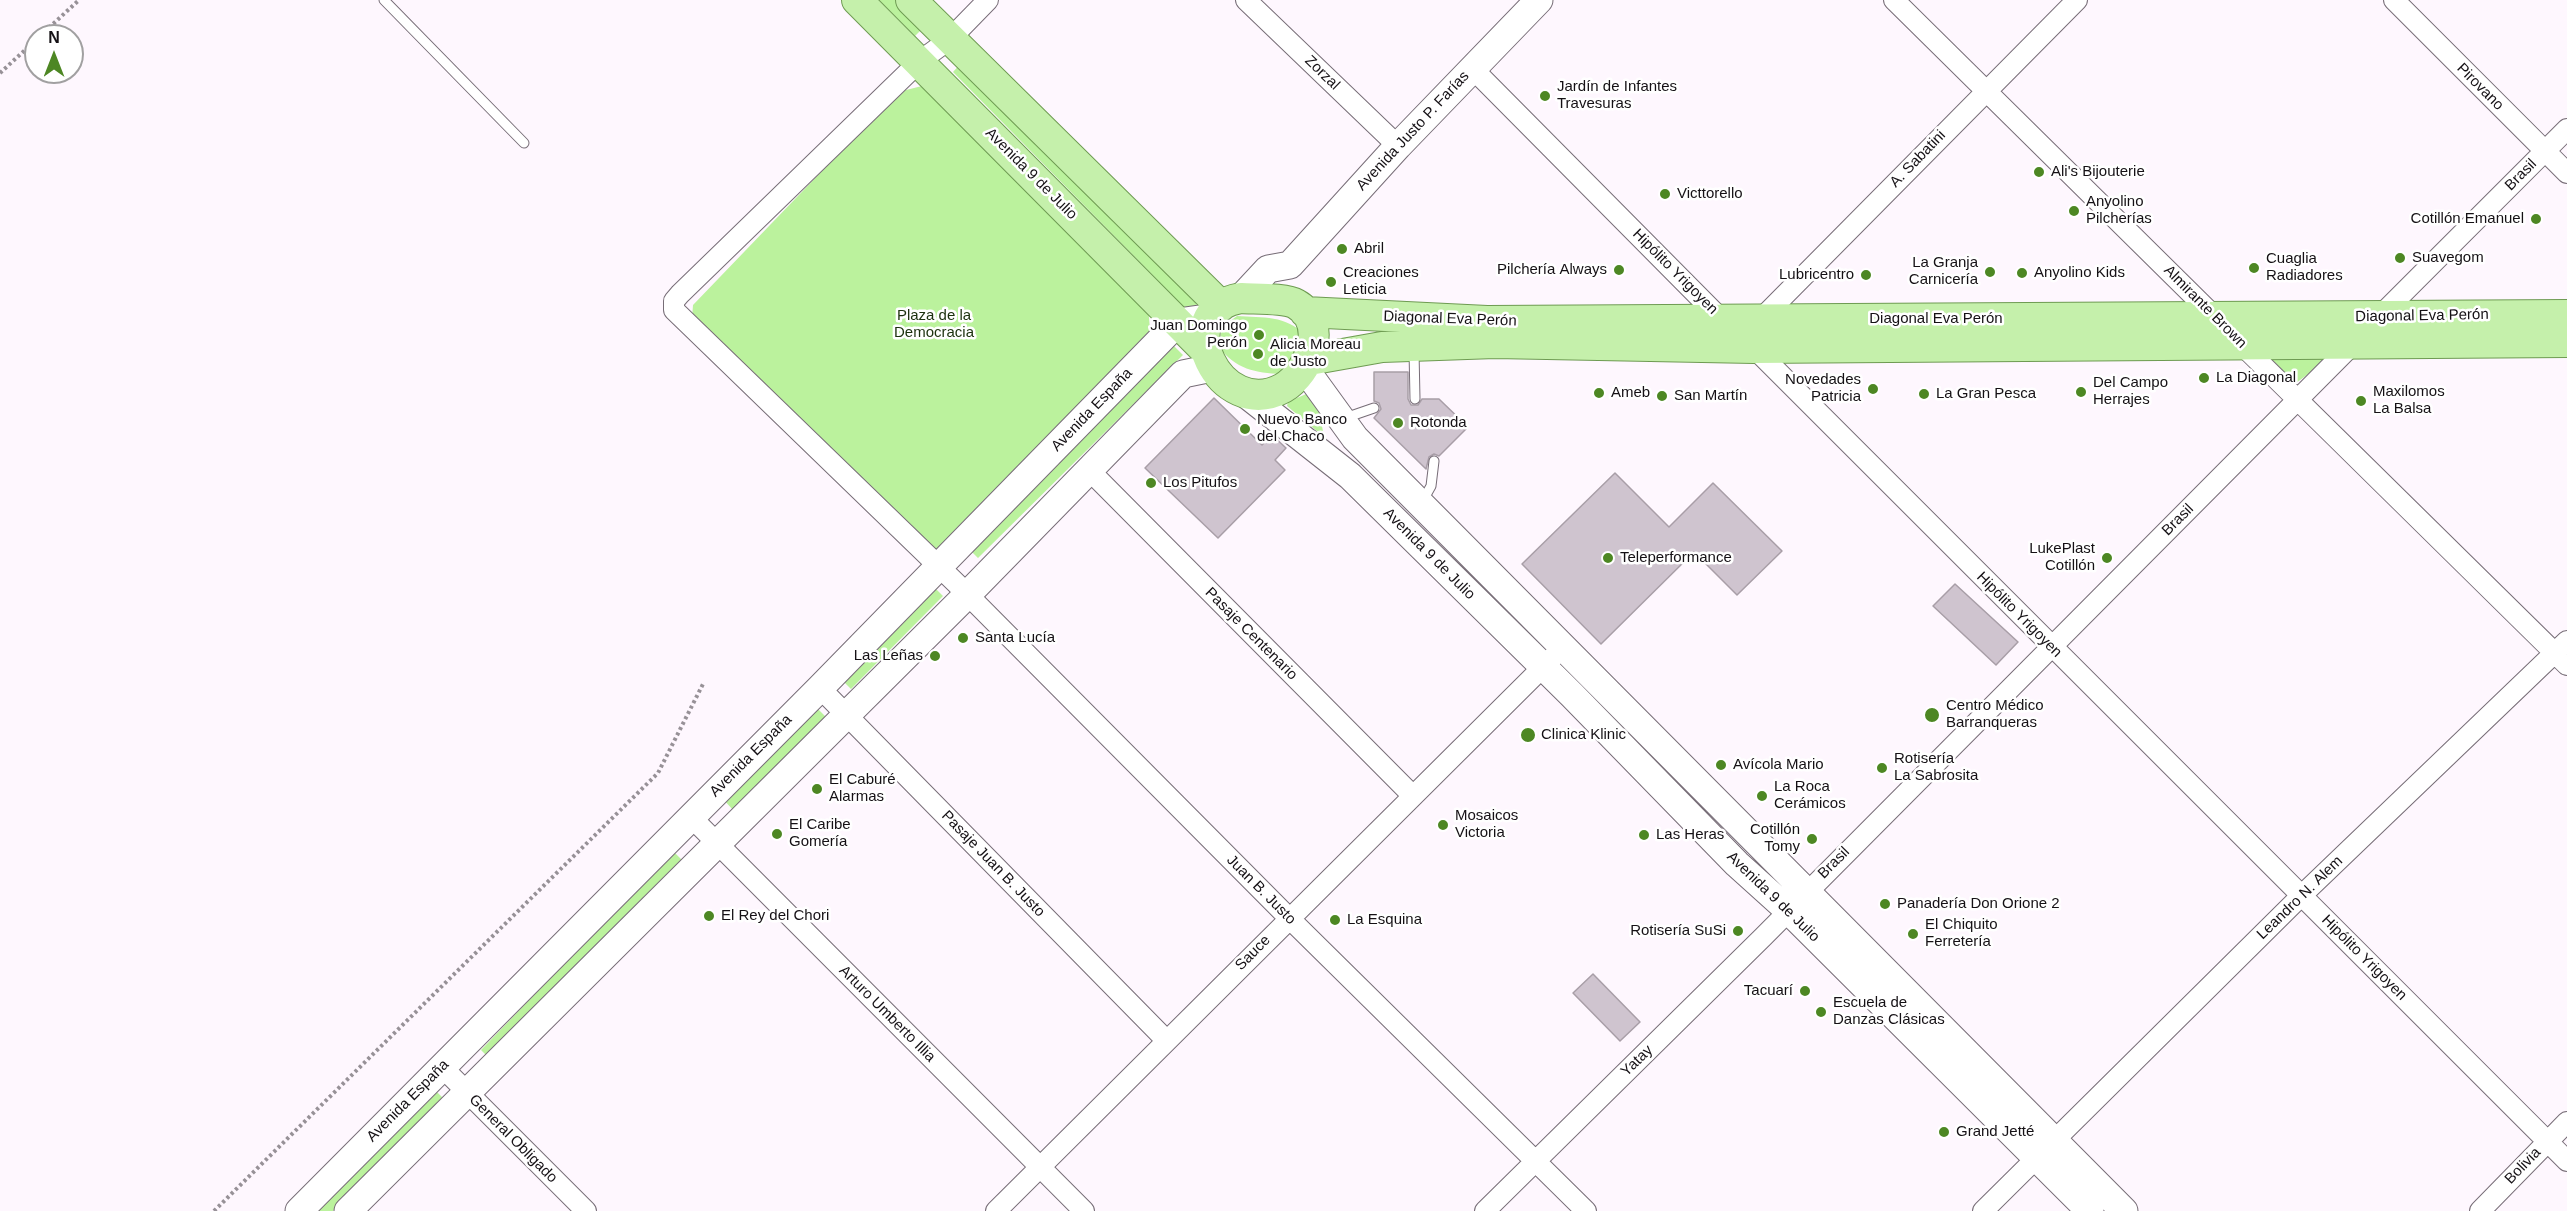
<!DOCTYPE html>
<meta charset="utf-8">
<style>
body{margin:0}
#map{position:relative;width:2567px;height:1211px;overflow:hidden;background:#fef7fe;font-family:Helvetica,sans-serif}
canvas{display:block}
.north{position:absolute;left:24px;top:24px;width:60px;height:60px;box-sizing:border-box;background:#fff;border:2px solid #a1a0a1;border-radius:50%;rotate:0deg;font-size:16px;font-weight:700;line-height:24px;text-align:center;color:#151115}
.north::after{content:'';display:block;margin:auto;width:21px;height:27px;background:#4d8723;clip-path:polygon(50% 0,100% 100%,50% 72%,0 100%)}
</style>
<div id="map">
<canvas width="2567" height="1211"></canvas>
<div class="north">N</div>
</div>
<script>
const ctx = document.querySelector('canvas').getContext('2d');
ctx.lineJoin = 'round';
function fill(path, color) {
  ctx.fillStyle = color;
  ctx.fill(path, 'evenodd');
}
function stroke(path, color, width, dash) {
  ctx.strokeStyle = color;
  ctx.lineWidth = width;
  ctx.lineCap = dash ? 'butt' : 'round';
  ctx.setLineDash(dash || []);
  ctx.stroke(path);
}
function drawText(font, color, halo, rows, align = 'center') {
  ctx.font = font + ' Helvetica,sans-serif';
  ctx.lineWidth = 5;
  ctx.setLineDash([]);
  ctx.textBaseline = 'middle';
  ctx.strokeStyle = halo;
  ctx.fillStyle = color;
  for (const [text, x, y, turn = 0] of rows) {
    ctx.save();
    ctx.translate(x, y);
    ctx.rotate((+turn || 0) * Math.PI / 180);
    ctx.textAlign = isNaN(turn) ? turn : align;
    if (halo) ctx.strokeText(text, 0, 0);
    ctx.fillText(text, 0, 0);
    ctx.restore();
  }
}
fill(new Path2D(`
 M879,0H897L924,27L915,36Z
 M962,62L1198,303L1188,311L953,72Z
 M926,85L1148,307L1151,340L936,552L692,319L693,305L898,92Z
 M1237,316C1263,318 1286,315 1305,335L1303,349L1281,374C1256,373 1235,369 1219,347L1222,327Z
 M1173,345L1183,355L978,558L968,548Z
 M2275,351L2321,352L2323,363L2296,383L2270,360Z
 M1313,391L1316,393L1324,437L1287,406L1288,402Z
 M932,585L943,596L851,689L840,678Z
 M815,706L826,717L733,810L723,799Z
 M673,851L684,862L492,1061L481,1050Z
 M433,1088L444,1099L333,1211H311Z`), '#bbf29d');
const building = new Path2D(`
 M1374,372H1408V399L1411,405H1418L1422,399H1439L1468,427L1439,456L1434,454L1429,457L1426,469L1374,418L1381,409L1379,403L1374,401Z
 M1214,398L1262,445L1272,435L1286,448L1275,460L1285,470L1218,538L1145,468Z
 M1615,473L1669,527L1713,483L1782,551L1737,595L1694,552L1601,644L1522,564Z
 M1955,584L2018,642L1996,665L1933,606Z
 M1593,974L1640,1022L1620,1041L1573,993Z`);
fill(building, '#cfc4cf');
stroke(building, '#a89ea7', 1.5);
const lane = new Path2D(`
 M384,0L524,143
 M1414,351L1415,399
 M1345,418L1374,408
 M1422,502L1431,486L1434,461`);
const street = new Path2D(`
 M988,0L950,39L920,61L680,294L674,301V310L956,583L1289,918L1586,1211
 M1246,0L1398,146
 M1894,0L2217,319
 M2394,0L2567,173
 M1472,68L1724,322
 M1760,320L2077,0
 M2376,320L2567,129
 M2238,341L2567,665
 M1751,345L2567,1161
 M1090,471L1413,796
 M820,688L1166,1040
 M691,817L1084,1211
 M442,1067L586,1211
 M996,1211L1553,657
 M1485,1211L1763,937L2356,341
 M1983,1211L2301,896L2567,641
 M2480,1211L2567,1122`);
const secondary = new Path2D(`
 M1241,298L1268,269L1290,265L1398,146L1539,0
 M1305,369L1355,438L2124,1211
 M1242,391L1350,476L1572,695L1737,864L1788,910L2090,1211
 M299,1211L820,688L1178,322L1199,319
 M348,1211L967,595L1183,374L1212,368`);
const primary = new Path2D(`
 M857,0L1204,349
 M911,0L1221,306
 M1241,298C1254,299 1286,298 1296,304C1330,323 1309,373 1283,388C1220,423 1166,311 1241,298Z
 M1305,312L1487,321L2567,315
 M1309,360L1382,347L1495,343L1754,348L2567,342`);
stroke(lane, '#776d77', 11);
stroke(street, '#776d77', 22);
stroke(secondary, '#776d77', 29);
stroke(primary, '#6e9b52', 32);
stroke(new Path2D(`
 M40,36L79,0
 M0,73L36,40
 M214,1211L658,773L704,682`), '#979197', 4, [3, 3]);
stroke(lane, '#fff', 9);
stroke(street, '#fff', 20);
stroke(secondary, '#fff', 27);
stroke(primary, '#c5f0ab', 30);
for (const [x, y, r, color] of [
 [1545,96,6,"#4d8723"],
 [2039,172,6,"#4d8723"],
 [1665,194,6,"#4d8723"],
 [2074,211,6,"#4d8723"],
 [2536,219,6,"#4d8723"],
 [1342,249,6,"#4d8723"],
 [2400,258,6,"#4d8723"],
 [2254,268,6,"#4d8723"],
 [1619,270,6,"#4d8723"],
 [1990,272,6,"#4d8723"],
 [2022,273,6,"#4d8723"],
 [1866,275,6,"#4d8723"],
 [1331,282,6,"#4d8723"],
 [1259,335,6,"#4d8723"],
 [1258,354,6,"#4d8723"],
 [2204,378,6,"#4d8723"],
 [1873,389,6,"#4d8723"],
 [2081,392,6,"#4d8723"],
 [1599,393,6,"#4d8723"],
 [1924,394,6,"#4d8723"],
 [1662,396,6,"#4d8723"],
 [2361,401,6,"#4d8723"],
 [1398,423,6,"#4d8723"],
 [1245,429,6,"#4d8723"],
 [1151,483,6,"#4d8723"],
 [1608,558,6,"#4d8723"],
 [2107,558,6,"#4d8723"],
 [963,638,6,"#4d8723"],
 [935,656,6,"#4d8723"],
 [1932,715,8,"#4d8723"],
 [1528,735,8,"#4d8723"],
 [1721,765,6,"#4d8723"],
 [1882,768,6,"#4d8723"],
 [817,789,6,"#4d8723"],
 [1762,796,6,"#4d8723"],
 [1443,825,6,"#4d8723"],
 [777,834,6,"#4d8723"],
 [1644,835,6,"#4d8723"],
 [1812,839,6,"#4d8723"],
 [1885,904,6,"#4d8723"],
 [709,916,6,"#4d8723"],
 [1335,920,6,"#4d8723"],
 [1738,931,6,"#4d8723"],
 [1913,934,6,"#4d8723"],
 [1805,991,6,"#4d8723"],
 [1821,1012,6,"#4d8723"],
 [1944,1132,6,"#4d8723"]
]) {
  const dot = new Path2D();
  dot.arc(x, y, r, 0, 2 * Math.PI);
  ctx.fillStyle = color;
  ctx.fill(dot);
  stroke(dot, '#fff', 2);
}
drawText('15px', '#151115', '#fff', [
 ["Zorzal",1322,73,44],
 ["Pirovano",2480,87,45],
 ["Avenida Justo P. Farías",1413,131,-47],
 ["A. Sabatini",1918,159,-46],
 ["Avenida 9 de Julio",1031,174,45],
 ["Brasil",2521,175,-45],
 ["Hipólito Yrigoyen",1675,272,45],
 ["Almirante Brown",2205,307,45],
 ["Diagonal Eva Perón",2422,316,-1],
 ["Diagonal Eva Perón",1450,319,2],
 ["Diagonal Eva Perón",1936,319],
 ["Avenida España",1092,410,-46],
 ["Brasil",2178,520,-45],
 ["Avenida 9 de Julio",1429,554,45],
 ["Hipólito Yrigoyen",2019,615,45],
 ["Pasaje Centenario",1251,634,45],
 ["Avenida España",751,756,-45],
 ["Brasil",1834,863,-45],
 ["Pasaje Juan B. Justo",993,864,46],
 ["Juan B. Justo",1261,890,45],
 ["Avenida 9 de Julio",1773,897,44],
 ["Leandro N. Alem",2300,898,-44],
 ["Sauce",1253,953,-45],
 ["Hipólito Yrigoyen",2364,958,45],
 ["Arturo Umberto Illia",887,1014,45],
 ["Yatay",1637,1061,-44],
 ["Avenida España",408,1101,-45],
 ["General Obligado",513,1139,45],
 ["Bolivia",2523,1166,-46]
]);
drawText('15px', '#151115', '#fff', [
 ["Jardín de Infantes",1557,87],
 ["Travesuras",1557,104],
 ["Ali's Bijouterie",2051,172],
 ["Victtorello",1677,194],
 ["Anyolino",2086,202],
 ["Pilcherías",2086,219],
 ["Cotillón Emanuel",2524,219,"right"],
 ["Abril",1354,249],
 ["Suavegom",2412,258],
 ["Cuaglia",2266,259],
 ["Radiadores",2266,276],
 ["La Granja",1978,263,"right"],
 ["Carnicería",1978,280,"right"],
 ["Pilchería Always",1607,270,"right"],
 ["Creaciones",1343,273],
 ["Leticia",1343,290],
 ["Anyolino Kids",2034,273],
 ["Lubricentro",1854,275,"right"],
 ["Juan Domingo",1247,326,"right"],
 ["Perón",1247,343,"right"],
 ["Alicia Moreau",1270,345],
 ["de Justo",1270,362],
 ["La Diagonal",2216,378],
 ["Novedades",1861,380,"right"],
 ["Patricia",1861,397,"right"],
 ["Del Campo",2093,383],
 ["Herrajes",2093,400],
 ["Maxilomos",2373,392],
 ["La Balsa",2373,409],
 ["Ameb",1611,393],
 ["La Gran Pesca",1936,394],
 ["San Martín",1674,396],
 ["Nuevo Banco",1257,420],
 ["del Chaco",1257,437],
 ["Rotonda",1410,423],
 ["Los Pitufos",1163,483],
 ["LukePlast",2095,549,"right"],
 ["Cotillón",2095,566,"right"],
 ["Teleperformance",1620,558],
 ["Santa Lucía",975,638],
 ["Las Leñas",923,656,"right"],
 ["Centro Médico",1946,706],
 ["Barranqueras",1946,723],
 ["Clinica Klinic",1541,735],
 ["Rotisería",1894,759],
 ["La Sabrosita",1894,776],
 ["Avícola Mario",1733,765],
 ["El Caburé",829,780],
 ["Alarmas",829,797],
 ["La Roca",1774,787],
 ["Cerámicos",1774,804],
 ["Mosaicos",1455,816],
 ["Victoria",1455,833],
 ["El Caribe",789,825],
 ["Gomería",789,842],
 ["Cotillón",1800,830,"right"],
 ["Tomy",1800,847,"right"],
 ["Las Heras",1656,835],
 ["Panadería Don Orione 2",1897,904],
 ["El Rey del Chori",721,916],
 ["La Esquina",1347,920],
 ["El Chiquito",1925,925],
 ["Ferretería",1925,942],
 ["Rotisería SuSi",1726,931,"right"],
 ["Tacuarí",1793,991,"right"],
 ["Escuela de",1833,1003],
 ["Danzas Clásicas",1833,1020],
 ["Grand Jetté",1956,1132]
], 'left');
drawText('15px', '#1b300d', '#fff', [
 ["Plaza de la",934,316],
 ["Democracia",934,333]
]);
</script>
